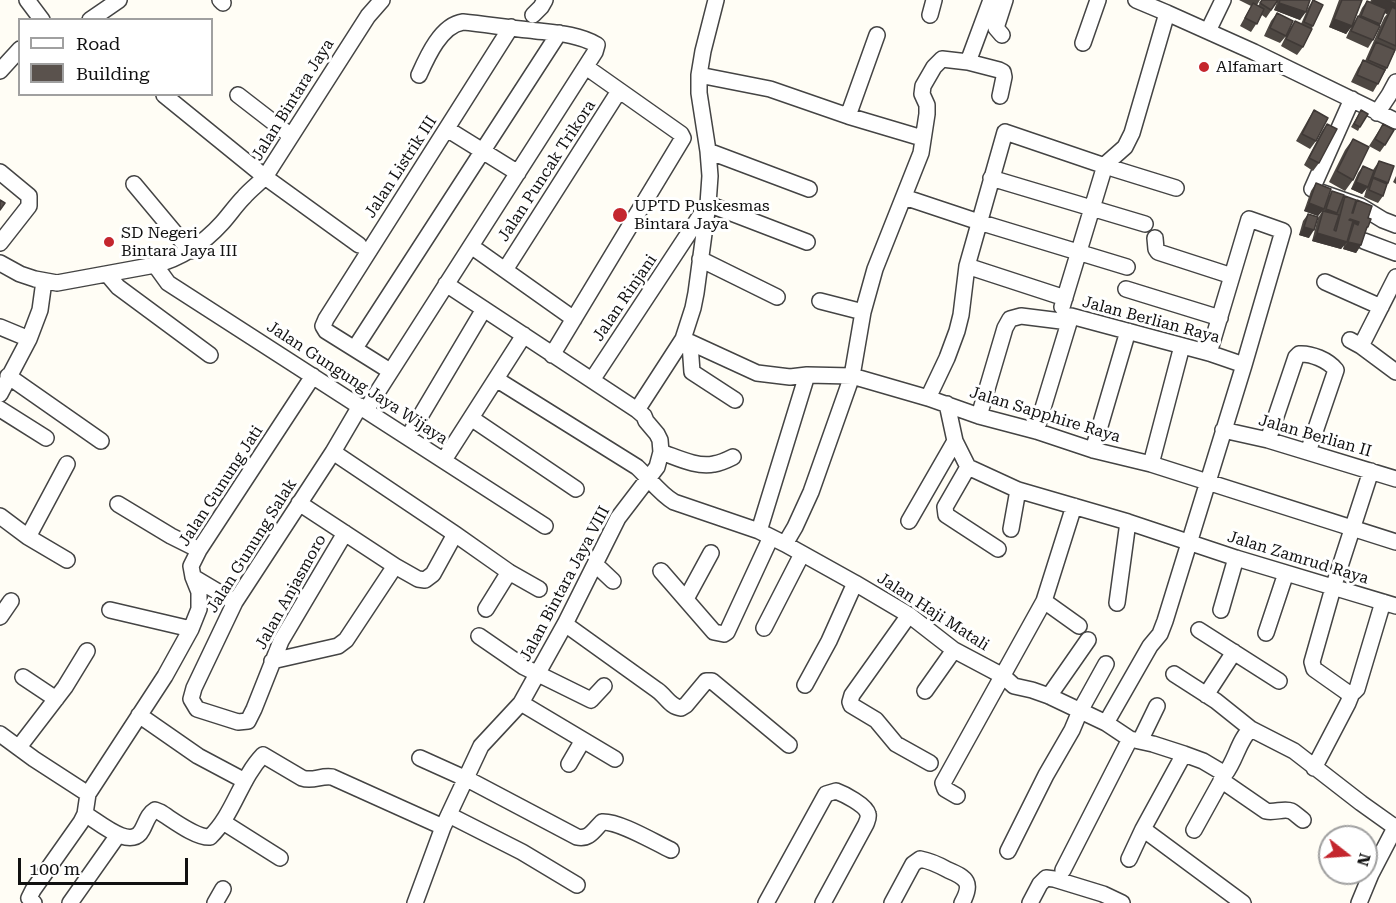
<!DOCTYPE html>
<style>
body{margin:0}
#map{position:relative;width:1396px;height:903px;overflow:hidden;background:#fffdf5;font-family:"Roboto Serif",serif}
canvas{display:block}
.legend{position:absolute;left:18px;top:18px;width:195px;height:78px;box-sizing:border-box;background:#fff;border:2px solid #a0a0a0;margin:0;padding:8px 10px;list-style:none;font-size:18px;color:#111}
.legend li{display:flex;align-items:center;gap:12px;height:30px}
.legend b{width:30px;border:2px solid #a0a0a0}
.north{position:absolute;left:1318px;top:825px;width:60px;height:60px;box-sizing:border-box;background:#fff;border:2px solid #a0a0a0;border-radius:50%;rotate:107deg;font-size:16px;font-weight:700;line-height:24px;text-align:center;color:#111}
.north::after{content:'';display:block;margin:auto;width:21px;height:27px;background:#c4262e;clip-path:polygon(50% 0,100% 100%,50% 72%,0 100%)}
.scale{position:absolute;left:18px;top:858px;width:170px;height:27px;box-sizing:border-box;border:3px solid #111;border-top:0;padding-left:8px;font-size:18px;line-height:21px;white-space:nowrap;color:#111;-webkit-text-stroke:4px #fff;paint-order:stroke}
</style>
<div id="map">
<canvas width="1396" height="903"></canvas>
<ul class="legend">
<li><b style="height:8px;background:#fff"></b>Road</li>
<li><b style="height:16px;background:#5a524d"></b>Building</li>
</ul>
<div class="north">N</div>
<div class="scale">100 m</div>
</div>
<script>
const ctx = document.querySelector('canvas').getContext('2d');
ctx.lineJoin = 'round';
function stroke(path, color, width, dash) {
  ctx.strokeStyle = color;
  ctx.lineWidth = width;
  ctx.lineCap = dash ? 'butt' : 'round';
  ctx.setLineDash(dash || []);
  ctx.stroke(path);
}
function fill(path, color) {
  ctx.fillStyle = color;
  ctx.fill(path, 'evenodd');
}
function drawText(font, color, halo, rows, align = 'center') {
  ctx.font = font + ' "Roboto Serif",serif';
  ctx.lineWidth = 6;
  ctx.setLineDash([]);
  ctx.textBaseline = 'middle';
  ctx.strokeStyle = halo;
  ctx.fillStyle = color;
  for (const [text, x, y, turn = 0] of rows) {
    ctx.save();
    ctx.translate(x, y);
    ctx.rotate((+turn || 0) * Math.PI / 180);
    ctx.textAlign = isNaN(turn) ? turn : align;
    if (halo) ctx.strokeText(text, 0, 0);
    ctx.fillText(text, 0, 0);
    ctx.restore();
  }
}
const minor = new Path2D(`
 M27,0L42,20
 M220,0L223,3
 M1136,0L1167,13L1254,52L1396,121
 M533,15L541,7L545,0
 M930,15L934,0
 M90,20L119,0
 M1208,31L1223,0
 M1002,35L996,28L1005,0
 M1083,43L1098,0
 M968,62L999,70L1003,72L1004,77L1000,96
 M0,71L20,49
 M699,75L770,89L848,116L922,138
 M164,95L265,177L359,245
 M238,95L291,136
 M1352,99L1312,189L1360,206L1383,220L1396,225
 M1377,113L1389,95L1396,82
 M848,116L877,35
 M447,129L518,173
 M708,151L809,189
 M0,172L29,196V206L0,243
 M991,178L1145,224
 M134,184L190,251
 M904,197L979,222L1127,267
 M1155,238L1156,249L1158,252L1232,276
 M1364,241L1396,253
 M471,246L574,319
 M700,259L777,297
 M0,263L20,274L35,279L57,283L155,265C182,258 203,244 222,223C230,214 236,205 244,197C250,190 258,184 265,177L368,16L382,0
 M155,265L168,283L545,526
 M967,266L1065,298
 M505,270L619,91
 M107,274L118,287L210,355
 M1325,282L1381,307
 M1126,289L1220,318
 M820,301L863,312
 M1062,307L1103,172L1108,162L1125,147L1132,133L1167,13
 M0,327L29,339
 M683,339L757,373L790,377L807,375L852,376L928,398L979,416L1036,431L1093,450L1151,464L1396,542
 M1350,340L1361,346L1396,372
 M690,344L692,372L735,400
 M1361,346L1396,277
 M355,348L559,33
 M552,355L683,138L681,134L586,67
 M390,371L326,331L323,326L326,319L511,27
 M8,376L101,441
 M496,379L637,467C650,479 659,493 674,502L759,531L785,544L855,583L909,615L954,650L1003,676L1014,686L1032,690L1049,696L1106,723L1130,739L1153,744L1184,754L1203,761L1225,774C1236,760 1239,739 1251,729L1294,751L1361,803L1396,828
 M592,380L708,204L807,242
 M0,394L29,339L40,310L44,281
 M928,398L947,358L957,331L961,315L967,266L1005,132L1105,166L1176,188
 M947,404L955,441L968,467L1018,490L1128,522L1236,558L1396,606
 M0,409L46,438
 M366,410L595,52L597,45C576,33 552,33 529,30C507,28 485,24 463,22C441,25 427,57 419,75
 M637,410L683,339L693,308L696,293L708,204L710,176L708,151L699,93V75L703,51L716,0
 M979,416L1005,328L1010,319L1021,316L1069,322
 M471,418L576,489
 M1223,430L1268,440L1396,479
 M1036,431L1071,316L1209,353L1244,365
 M408,437L484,309
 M1268,440L1296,357L1299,354C1311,353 1328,360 1336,370L1308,452
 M1093,450L1128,331
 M333,452L455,534L509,572L539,589
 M661,452C676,457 697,468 714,464C721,463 727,460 733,457
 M444,460L524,335
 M1151,464L1182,346
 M968,467L945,507L946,515L998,549
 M1371,471L1333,588L1312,662L1314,669L1348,693L1354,692L1357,689L1383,602
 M299,503L395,566L418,579L425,580L433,574L455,534
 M118,504L171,536L199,550
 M0,516L28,537L67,560
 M909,521L955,441
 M1011,529L1018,490
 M759,531L807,375
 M345,533L281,641L254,709L248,721L238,722L197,709L191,699L194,688L235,602L333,452L360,406
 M28,537L67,464
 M785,544L795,527L811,492L852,376L863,312L875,269L921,153L927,114V105L922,94L923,86L934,67L942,59L968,62L991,0
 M595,564L613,581
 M661,571L714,632L724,634L727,632L771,537
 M193,577L235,602
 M686,599L711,553
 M1044,601L1074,506
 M1117,603L1128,522
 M486,609L509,572
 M110,610L191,629
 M1221,610L1236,558
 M909,615L852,695L850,702L851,705L876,720L896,744L930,763
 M0,617L11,601
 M565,624L657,690C666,696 670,707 681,708L686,705L706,681H712L789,745
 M764,628L802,554
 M1199,630L1279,681
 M1266,633L1286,573
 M479,636L524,667L591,700L604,686
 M272,661L338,646L346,640L395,566
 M1174,674L1216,701L1251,729
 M23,677L56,699
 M805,685L829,641L855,583
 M925,691L954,650
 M1206,695L1234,652
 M1049,696L1088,640
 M521,703L615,759
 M139,715L198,756L245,781
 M1106,723L1150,646L1160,634L1165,621L1244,365L1283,231L1249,219L1209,353
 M0,734L34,759L88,794
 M1140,741L1157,706
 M19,747L65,687L87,651
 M420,758L471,781L577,837C589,840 594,830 602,822C619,821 654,842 671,850
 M569,764L583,740
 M1314,768L1348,703L1352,693
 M1221,780L1266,811C1275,813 1284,808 1291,811C1295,813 1300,818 1303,820
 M957,796L945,789L943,783L1044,601L1079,626
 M85,814C99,822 131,851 142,830C146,823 148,814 155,810L160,812C173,820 196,838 210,837C234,814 240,779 263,755L302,778C313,782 321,775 332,777L443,827
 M449,815L522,852L577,885
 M223,822L280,858
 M1143,829L1243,903
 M1194,830L1225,774
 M1008,851L1046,775L1072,730L1080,711L1106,664
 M1129,859L1143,829L1184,754
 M1063,870L1130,739
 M34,903L29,898L33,890L81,822L85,814L88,794L165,676L191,629L199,609V592L193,577L191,566L199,550L313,376
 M70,903L118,835
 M215,903L223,889
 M415,903L443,827L481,746L521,703L565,624L618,518L657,467L661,452L660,440L657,434L646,421L644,416L637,410L446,284
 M766,903L826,794L836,791C844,794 866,805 868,814C869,818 867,821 866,824L823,903
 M892,903L913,864L920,859C931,861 939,865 948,870C967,878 973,883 962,903
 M1030,903L1040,884L1046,878L1054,879L1103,894L1122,903
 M1359,903L1371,874L1396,826`);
stroke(minor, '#444', 18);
stroke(minor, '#fff', 15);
fill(new Path2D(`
 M1239,0H1260L1257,5L1258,6L1262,0H1310L1300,20L1274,10L1277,2L1266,18L1262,15L1251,32L1240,26L1251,6Z
 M1313,0V26L1303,47L1297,55L1281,46L1290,28L1295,21L1301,24L1308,8Z
 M1339,0H1362L1353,24L1358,17L1362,8L1367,1L1370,2L1371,0H1396V49L1387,68L1373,92L1351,82L1358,68L1363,60L1365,61L1384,18L1387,14L1385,13L1373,40L1368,48L1346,38L1351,27L1346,34L1329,27Z
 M1277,13L1286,36L1280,43L1264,36L1271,21Z
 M1314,110L1316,141L1310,149L1296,141L1309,118Z
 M1361,110L1360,127L1358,131L1351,127Z
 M1327,124L1319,163L1313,171L1304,165L1322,131Z
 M1383,124L1385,145L1380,152L1369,146Z
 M1353,139V180L1345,191L1329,182L1345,150Z
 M1379,161L1387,184L1383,196L1378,203L1364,197L1367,187L1362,194L1351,189L1358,173L1363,166L1373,170Z
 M1396,176V184L1393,182Z
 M1316,183L1328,197L1332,191L1340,203L1345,196L1355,205L1357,200L1368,218V227L1366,230L1361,245L1356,253L1343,249L1344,245L1341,249L1312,241L1318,218L1323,210L1318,216L1304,211L1311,191Z
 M1308,214L1309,238L1299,235L1303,221Z`), '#4d4742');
fill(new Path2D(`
 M1373,0H1387L1396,4V18L1392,7L1387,14L1368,7Z
 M1279,3L1306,12L1300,20L1274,10Z
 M1361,16L1380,24L1375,31L1355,23Z
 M1334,19L1352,26L1346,34L1329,27Z
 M1373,177L1388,183L1383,190L1373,178L1368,184Z
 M1356,182L1368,187L1362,194L1351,189Z
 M1309,203L1324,209L1318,216L1304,211Z
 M1326,209L1337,213L1332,220L1323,213Z
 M1350,219L1359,222L1354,230V223L1350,229Z
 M1304,227L1314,230L1309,238L1299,235Z
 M1317,233L1347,242L1341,249L1312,241Z
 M1348,242L1361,245L1356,253L1343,249Z`), '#3f3936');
const building = new Path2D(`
 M1262,0H1278L1271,10L1260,3Z
 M1280,0H1310L1306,12L1279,3Z
 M1313,0L1323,5L1313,26L1304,22Z
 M1342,0H1362L1352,26L1334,19Z
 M1387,0H1396V4Z
 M1367,1L1386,9L1380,24L1361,16Z
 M1253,3L1264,9L1257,24L1245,18Z
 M1392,7L1396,9V46L1378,38Z
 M1277,13L1293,21L1286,36L1270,28Z
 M1358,16L1380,26L1373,40L1351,31Z
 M1295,21L1312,29L1303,47L1286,39Z
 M1376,42L1395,50L1387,68L1368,60Z
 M1363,60L1385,70L1378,84L1357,75Z
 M1314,110L1328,118L1316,141L1302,134Z
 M1361,110L1368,114L1360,127L1354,124Z
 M1327,124L1337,129L1319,163L1309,158Z
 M1383,124L1394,130L1385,145L1375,139Z
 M1353,139L1369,147L1353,180L1337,171Z
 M1379,161L1394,166L1388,183L1373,177Z
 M1363,166L1374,171L1368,187L1356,182Z
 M1373,178L1387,184L1383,196L1369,190Z
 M1316,183L1331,189L1324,209L1309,203Z
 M1332,191L1344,195L1337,213L1326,209Z
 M1345,196L1356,200L1352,213H1353L1357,200L1372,206L1368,218L1371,219L1368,227H1367L1361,245L1348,242L1354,223L1358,225L1359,222L1350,219L1349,220L1353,221L1347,242L1317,233L1323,211L1339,215L1334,230L1336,231Z
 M0,200L5,203L0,210Z
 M1308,214L1318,217L1314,230L1304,227Z`);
fill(building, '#5a524d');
stroke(building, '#3f3936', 1.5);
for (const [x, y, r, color] of [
 [1204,67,6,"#c4262e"],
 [620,215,8,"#c4262e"],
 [109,242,6,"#c4262e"]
]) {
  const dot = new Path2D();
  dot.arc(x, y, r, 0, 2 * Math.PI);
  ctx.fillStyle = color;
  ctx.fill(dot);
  stroke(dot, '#fff', 2);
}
drawText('16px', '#111', '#fff', [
 ["Alfamart",1216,67],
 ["UPTD Puskesmas",634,206],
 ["Bintara Jaya",634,224],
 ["SD Negeri",121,233],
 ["Bintara Jaya III",121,251]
], 'left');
drawText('16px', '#111', '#fff', [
 ["Jalan Bintara Jaya",293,100,-58],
 ["Jalan Listrik III",401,167,-57],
 ["Jalan Puncak Trikora",547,171,-57],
 ["Jalan Rinjani",625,298,-56],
 ["Jalan Berlian Raya",1151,320,15],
 ["Jalan Gungung Jaya Wijaya",357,383,33],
 ["Jalan Sapphire Raya",1045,415,17],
 ["Jalan Berlian II",1315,436,16],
 ["Jalan Gunung Jati",221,486,-57],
 ["Jalan Gunung Salak",252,546,-58],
 ["Jalan Zamrud Raya",1298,558,17],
 ["Jalan Bintara Jaya VIII",565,584,-62],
 ["Jalan Anjasmoro",291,592,-61],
 ["Jalan Haji Matali",933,612,33]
]);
</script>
